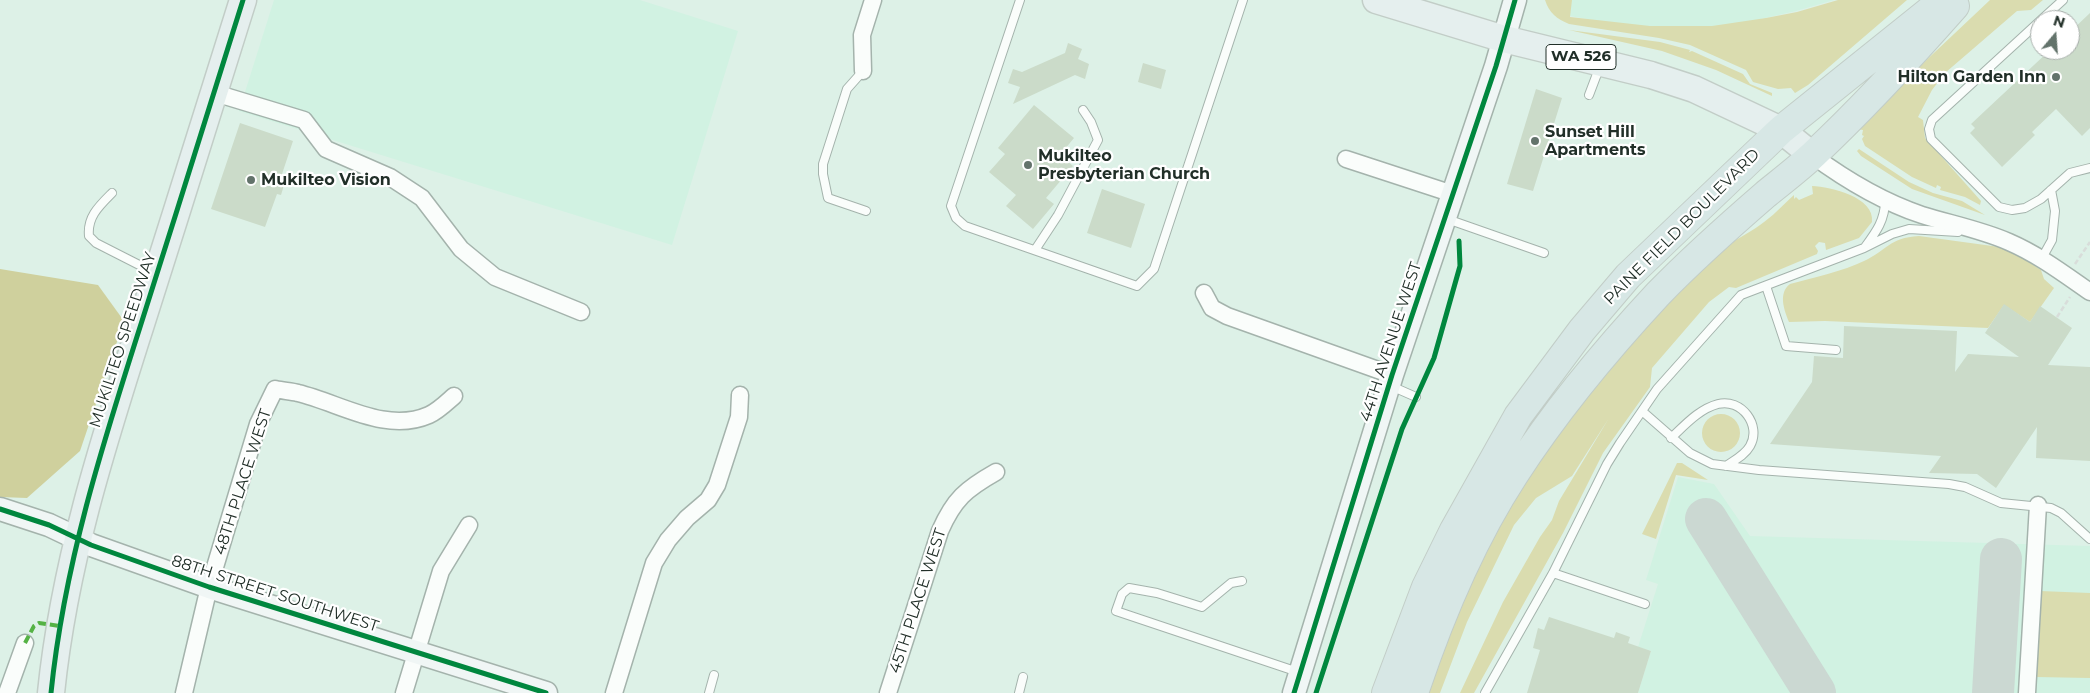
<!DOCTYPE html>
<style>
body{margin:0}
#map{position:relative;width:2090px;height:693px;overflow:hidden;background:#ddf1e7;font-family:Montserrat,sans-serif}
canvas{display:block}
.north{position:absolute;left:2030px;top:10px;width:50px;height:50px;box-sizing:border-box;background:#fff;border:1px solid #a6aca9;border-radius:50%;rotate:18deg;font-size:14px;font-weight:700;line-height:20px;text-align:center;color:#212f28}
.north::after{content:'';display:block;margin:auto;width:18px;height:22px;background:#63736b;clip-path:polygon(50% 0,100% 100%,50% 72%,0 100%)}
</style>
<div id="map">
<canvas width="2090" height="693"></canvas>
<div class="north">N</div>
</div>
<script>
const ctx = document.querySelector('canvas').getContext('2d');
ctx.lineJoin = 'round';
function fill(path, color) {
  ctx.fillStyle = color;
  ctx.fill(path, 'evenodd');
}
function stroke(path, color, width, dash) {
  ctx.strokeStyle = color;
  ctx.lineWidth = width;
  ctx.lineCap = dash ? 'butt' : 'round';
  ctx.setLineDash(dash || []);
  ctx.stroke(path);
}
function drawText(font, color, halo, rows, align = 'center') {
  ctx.font = font + ' Montserrat,sans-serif';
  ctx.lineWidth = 4.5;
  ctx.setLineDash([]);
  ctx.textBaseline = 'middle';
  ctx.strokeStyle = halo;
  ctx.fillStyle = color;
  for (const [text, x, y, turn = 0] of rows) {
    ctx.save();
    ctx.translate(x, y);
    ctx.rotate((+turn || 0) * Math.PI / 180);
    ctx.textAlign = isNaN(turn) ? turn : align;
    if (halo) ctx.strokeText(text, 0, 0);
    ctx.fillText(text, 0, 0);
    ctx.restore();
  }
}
fill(new Path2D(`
 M274,0H640L738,31L672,245L239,111Z
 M1559,0H1834L1796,11L1717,29L1638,28L1570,16Z
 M1678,477L1714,484L1750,536L2090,546V693H1638L1651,651L1638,647L1658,584L1646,580Z`), '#d1f2e2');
fill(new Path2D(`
 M1545,0H1572L1570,17L1650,26H1712L1766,18L1797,12L1838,0H1907L1808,85L1795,93L1791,88L1778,89L1753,82L1746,70L1690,45L1659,38L1569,24C1557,19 1549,13 1545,0Z
 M1990,0H2043L2031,10L2017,11L1945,73L1932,90L1918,117L1923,120L1925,138L1981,201L1980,205L1965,197L1940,190L1941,187L1937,185L1936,188L1912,177L1865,146L1862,139L1864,136L1862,135L1863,130L1857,129L1864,119Z
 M1569,30L1660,42L1690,50L1689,52L1692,51L1743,74L1750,84L1772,93V96L1716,70L1662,51Z
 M1859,149L1909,182L1933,193L1962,201L1985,215L1912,189L1861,156L1857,151Z
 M1812,186C1831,187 1875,197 1872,222L1859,238L1826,250L1825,243L1819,242L1815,246L1818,251L1817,254L1736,288L1729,287L1709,302L1652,368L1650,387L1603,453L1563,533L1474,693H1460L1503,602L1540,537L1552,520L1559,501L1609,418L1572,476L1536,498L1514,525L1467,622L1440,693H1427C1453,623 1480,553 1519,490C1573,403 1646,318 1722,250C1733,240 1748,234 1760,225C1772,217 1783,205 1794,195V199L1796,197L1799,200L1813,194Z
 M1919,236L2007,248L2041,270L2044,279L2054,288L2030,322L2004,305L1988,328L1825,321L1789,322C1784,310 1778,293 1790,284C1812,278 1844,271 1864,261C1888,250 1888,238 1919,236Z
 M1702 433a19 19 0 1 1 38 0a19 19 0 1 1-38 0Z
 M1677,463H1682L1708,480L1676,475L1656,539L1642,534Z
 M2040,591L2090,593V678L2036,677Z`), '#dadcaf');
fill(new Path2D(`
 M0,269L98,285L124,321L80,451L27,498L0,497Z`), '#cfd09d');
stroke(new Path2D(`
 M1706,519L1815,693
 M1993,693L2001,559`), '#cbd8d2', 42);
fill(new Path2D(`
 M2090,13V128L2082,136L2056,109L2032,132L2035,135L2002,167L1970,133L1975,128L1971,124L2050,50H2070V32Z
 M1068,43L1082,49L1078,59L1089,64L1085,79L1075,75L1013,104L1020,87L1008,83L1013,69L1022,72L1065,53Z
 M1143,63L1166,70L1161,89L1138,82Z
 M1536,89L1562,98L1533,191L1507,184Z
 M1034,105L1074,138L1060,155L1073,166L1046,198L1054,204L1033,229L1006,206L1016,195L989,172L1005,154L998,148Z
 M240,123L293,141L280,180L285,182L281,195L277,194L265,227L211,209Z
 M1102,189L1145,204L1131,248L1087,233Z
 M2004,304L2030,322L2040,306L2072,328L2048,365L2090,367V461L2036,458L2037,427L1996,488L1977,474L1929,473L1941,456L1770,444L1812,382L1814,356L1843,358L1844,326L1957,331L1955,372L1968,354L2019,357L1985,333Z
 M1549,617L1614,638L1616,632L1630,637L1628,643L1651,651L1638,693H1527L1540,650L1533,648L1538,628L1544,630Z`), '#cbdbc9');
const lane = new Path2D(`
 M1020,0L951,206L956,218L965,226L1137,286L1154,269L1243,0
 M2041,20L2063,0
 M2040,21L1932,120L1929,129L1931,139L1999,207L2012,210L2025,208L2041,199L2070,173L2090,168
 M863,71L847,89L823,164V174L828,198L866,211
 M1589,95L1600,66
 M363,179L368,167
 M112,193C99,206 87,217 89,236L96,243L153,272
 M1447,219L1544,253
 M1865,247C1876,232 1885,220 1885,201
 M1035,250L1058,215L1098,140L1091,122L1083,110
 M2042,258L2052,240L2055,211L2051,190
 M1766,286L1786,346L1836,350
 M1391,386L1416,397
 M1642,411L1690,453L1712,464L1759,470L1949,484L1965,487L2001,503L2051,508L2061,513L2090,539
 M1671,438C1685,425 1699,409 1718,404C1741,398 1762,425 1750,446C1745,455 1735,460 1726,466
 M1553,573L1645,604
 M1242,581L1231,583L1202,607L1157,593L1129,588L1122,594L1116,611L1298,672
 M709,693L714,675
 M1019,693L1023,677
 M1485,693L1553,573L1607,464L1620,443L1657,389L1741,295L1864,248L1892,234L1909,229L1958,232`);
const street = new Path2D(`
 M863,71L862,35L873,0
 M215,93L304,120L326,149L390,177L422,198L461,249L495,277L581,312
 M1812,155C1846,180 1883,202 1922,215C1951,224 1982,230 2009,242C2039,255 2064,274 2090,292
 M1346,159L1453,194
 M1204,293L1212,308L1227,316L1392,375
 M7,693L25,643
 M184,693L209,587L258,424L275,389C283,391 291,391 298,393C340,403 386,434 429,415C438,411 446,403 454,396
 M404,693L441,571L469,525
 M614,693L654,563L668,540L687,518L708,500L717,485L739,417L740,395
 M888,693L940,531C954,499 966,489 996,472
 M2027,693L2038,505`);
const secondary = new Path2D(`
 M0,509L49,525L91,545L209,587L546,693
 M1294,693L1392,375L1496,66L1515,0`);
const primary = new Path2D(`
 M1376,0L1504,39L1651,75L1694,89L1781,130L1812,155
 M51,693C64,565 102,446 141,324C175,216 210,108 243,0`);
const highway = new Path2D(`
 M1386,693L1426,587L1454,530L1518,416L1582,330L1628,276L1781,130L1943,0
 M1414,693C1439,618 1471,541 1514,475C1556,410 1605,351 1658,294C1692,259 1729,226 1766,194C1782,181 1799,168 1814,154C1864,107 1910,57 1955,6`);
stroke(lane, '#a4b3ac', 10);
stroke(street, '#a4b3ac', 19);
stroke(secondary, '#a4b3ac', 25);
stroke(primary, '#c2cdc7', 29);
stroke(highway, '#c2cdc7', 30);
stroke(new Path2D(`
 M2075,264L2090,242
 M2057,317L2070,297`), '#d8ddda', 2.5, [5, 2.5]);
stroke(lane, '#fafdfb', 8);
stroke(street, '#fafdfb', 16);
stroke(secondary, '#f0f6f5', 22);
stroke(primary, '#e5efee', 26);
stroke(highway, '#d7e7e5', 28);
stroke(new Path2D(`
 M25,643L34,626L39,623L60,626`), '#55b245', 4, [8, 4]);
stroke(new Path2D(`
 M0,509L49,525L91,545L209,587L546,693
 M51,693C64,565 102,446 141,324C175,216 210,108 243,0
 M1294,693L1392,375L1496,66L1515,0
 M1316,693L1402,429L1434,358L1460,266L1459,241`), '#00873e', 5);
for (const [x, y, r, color] of [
 [2056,77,5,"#63736b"],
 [1535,141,5,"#63736b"],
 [1028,165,5,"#63736b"],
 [251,180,5,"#63736b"]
]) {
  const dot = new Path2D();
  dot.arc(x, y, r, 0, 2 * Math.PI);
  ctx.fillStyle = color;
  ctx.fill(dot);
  stroke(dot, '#fff', 2);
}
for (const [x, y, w] of [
 [1581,57,70]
]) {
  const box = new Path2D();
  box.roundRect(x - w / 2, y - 12.5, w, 25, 4);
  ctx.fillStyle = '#fff';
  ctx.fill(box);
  stroke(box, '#212f28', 1);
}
drawText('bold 15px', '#212f28', null, [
 ["WA 526",1581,57]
]);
drawText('bold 16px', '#212f28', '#fff', [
 ["Hilton Garden Inn",2046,77,"right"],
 ["Sunset Hill",1545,132],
 ["Apartments",1545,150],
 ["Mukilteo",1038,156],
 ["Presbyterian Church",1038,174],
 ["Mukilteo Vision",261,180]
], 'left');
drawText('16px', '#212f28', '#fff', [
 ["PAINE FIELD BOULEVARD",1682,227,-45],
 ["MUKILTEO SPEEDWAY",123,340,-72],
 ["44TH AVENUE WEST",1391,342,-72],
 ["48TH PLACE WEST",243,482,-72],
 ["88TH STREET SOUTHWEST",275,594,18],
 ["45TH PLACE WEST",918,601,-72]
]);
</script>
